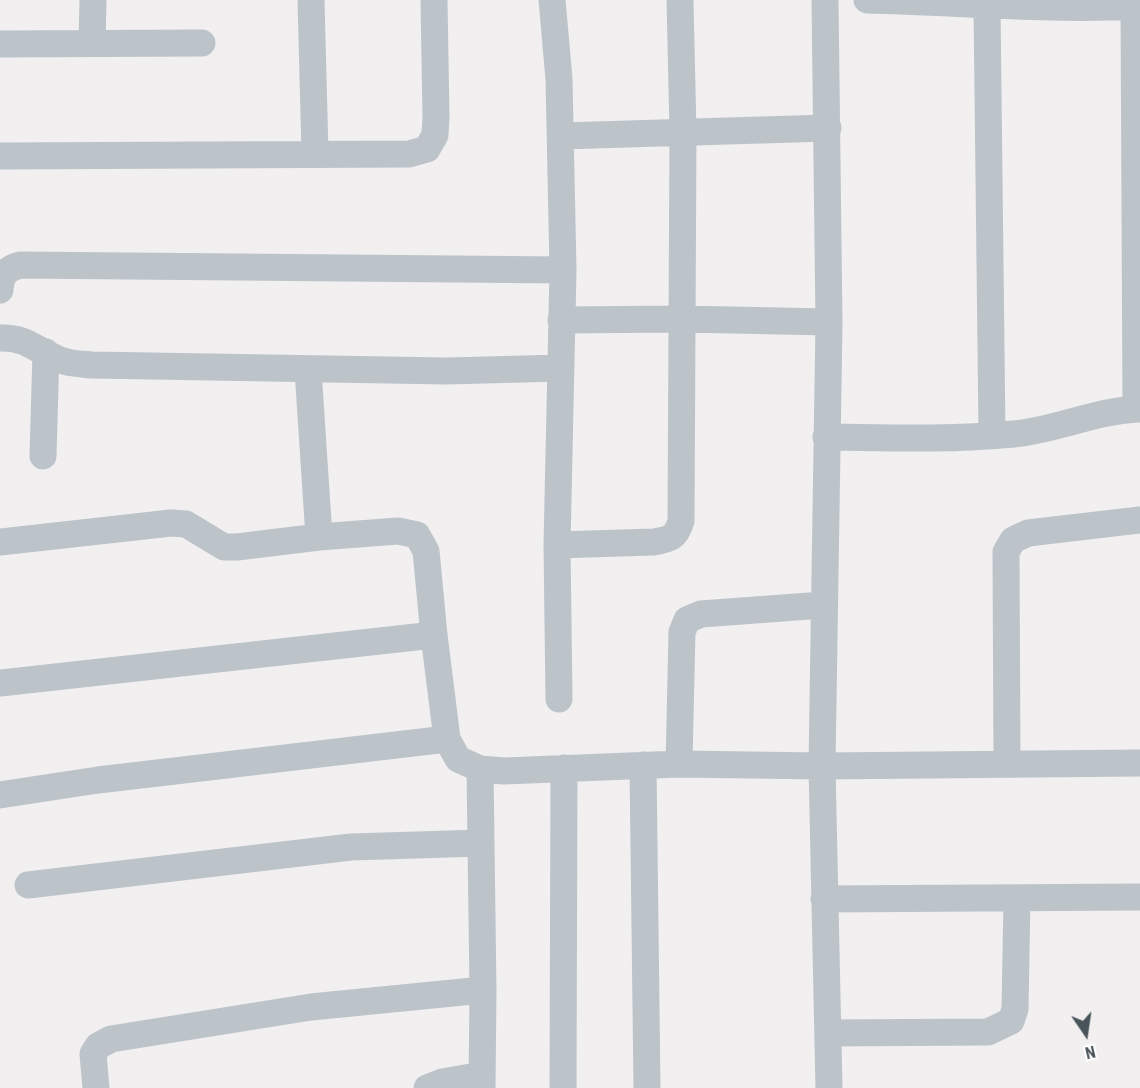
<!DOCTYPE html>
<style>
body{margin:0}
#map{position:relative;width:1140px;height:1088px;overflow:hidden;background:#f1efef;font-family:"Roboto Condensed",sans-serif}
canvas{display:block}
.north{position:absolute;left:1056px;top:1004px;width:60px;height:60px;-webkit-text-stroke:4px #fff;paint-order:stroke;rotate:167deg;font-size:16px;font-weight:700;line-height:24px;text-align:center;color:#49545a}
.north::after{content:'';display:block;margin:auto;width:21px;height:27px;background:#49545a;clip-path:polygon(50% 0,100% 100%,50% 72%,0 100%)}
</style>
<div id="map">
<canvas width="1140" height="1088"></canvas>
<div class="north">N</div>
</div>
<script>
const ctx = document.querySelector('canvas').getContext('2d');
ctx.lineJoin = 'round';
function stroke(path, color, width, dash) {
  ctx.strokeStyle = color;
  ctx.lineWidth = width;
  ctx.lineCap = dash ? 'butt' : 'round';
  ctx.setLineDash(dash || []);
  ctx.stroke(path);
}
stroke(new Path2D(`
 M311,0L315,154
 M552,0L559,79L563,270L557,545L559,699
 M825,0L829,322L822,766L829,1088
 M867,0C958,2 1049,11 1140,6
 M987,6L992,434
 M1134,6L1136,409
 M92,43L93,0
 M0,44L202,43
 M561,136L828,128
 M0,156L409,154L427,149L435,135L436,118L434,0
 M0,290C1,275 6,269 20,265L563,270
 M561,320L683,319L829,322
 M0,338C27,337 35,350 58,359C68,364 81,364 92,365L447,371L561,368
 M308,370L319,537
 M826,437C889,438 952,440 1014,434C1057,430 1097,410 1140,409
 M43,456L46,352
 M0,542L171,523L186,524L224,547H237L319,537L398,531L417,535L426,551L434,635L447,739L458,759L480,769L504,771L679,764L822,766L1140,763
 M557,545L654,542C670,539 676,538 681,521L683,132L680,0
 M0,683L434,635
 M679,764L682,632L687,620L701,614L823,605
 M1007,764L1006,552L1013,540L1028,533L1140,520
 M643,765L647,1088
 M480,769L483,990L482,1088
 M0,795L98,780L447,739
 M28,885L351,847L481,843
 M824,899L1140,897
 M828,1033L988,1032L1011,1021L1015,1009L1017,898
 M96,1088L93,1054L98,1046L111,1039L311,1007L483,990
 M427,1088L442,1082L482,1075
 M563,1088L564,768`), '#bcc4ca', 27);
</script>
